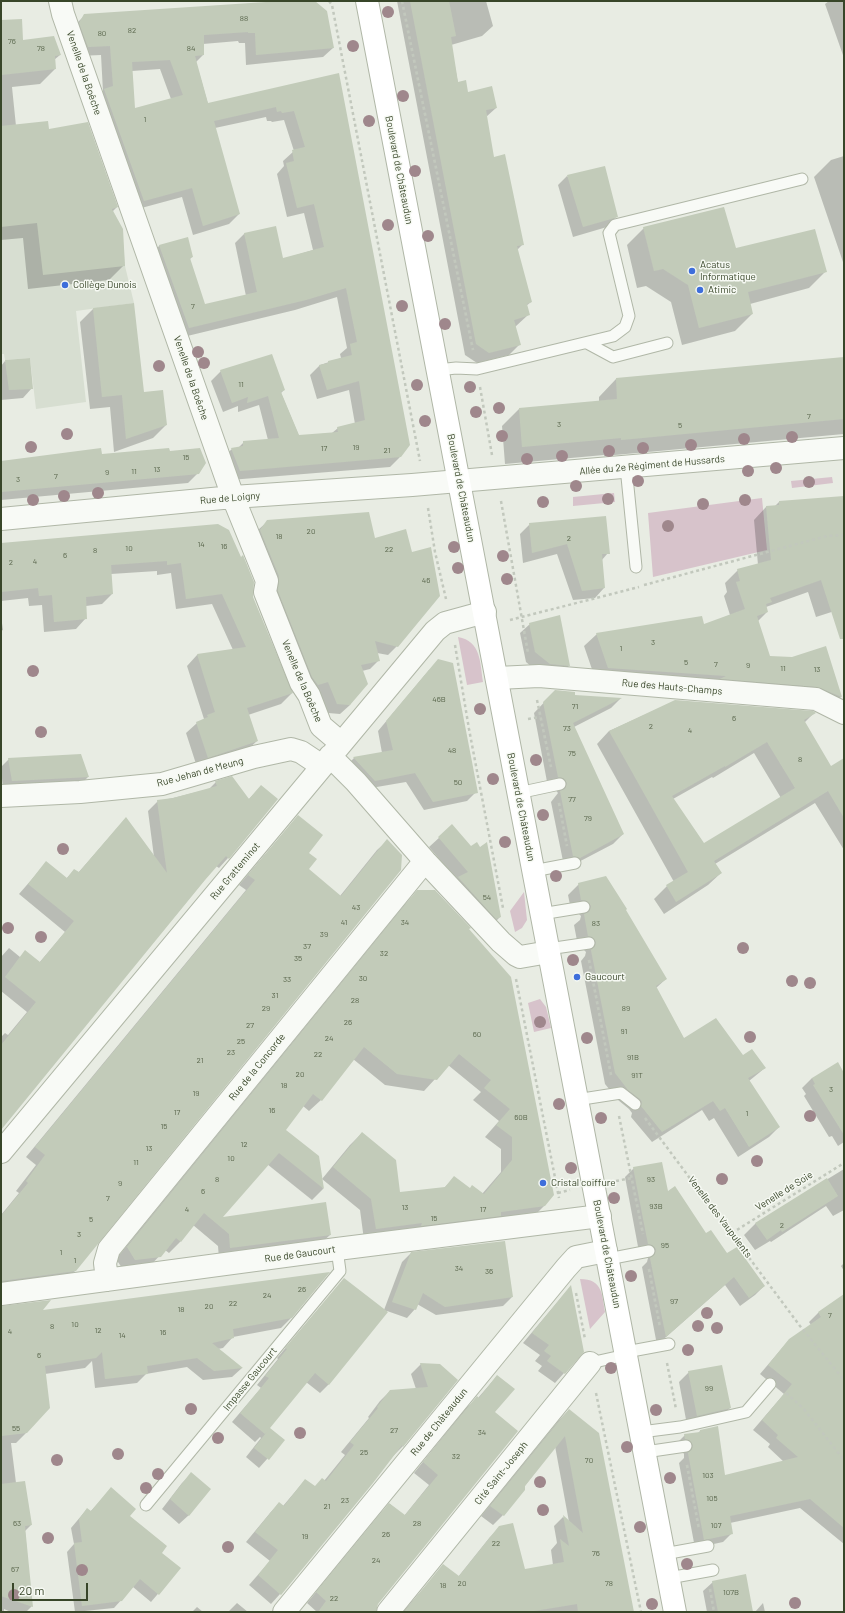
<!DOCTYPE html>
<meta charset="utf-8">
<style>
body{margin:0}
#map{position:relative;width:845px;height:1613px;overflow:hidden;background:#e8ece3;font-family:Barlow,sans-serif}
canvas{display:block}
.frame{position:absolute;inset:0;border:2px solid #384629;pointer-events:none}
.scale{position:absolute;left:12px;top:1583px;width:76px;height:18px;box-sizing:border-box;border:2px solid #384629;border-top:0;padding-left:5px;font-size:12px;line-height:14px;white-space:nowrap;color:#384629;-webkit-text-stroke:3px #f6f9f3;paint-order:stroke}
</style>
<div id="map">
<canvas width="845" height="1613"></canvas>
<div class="frame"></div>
<div class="scale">20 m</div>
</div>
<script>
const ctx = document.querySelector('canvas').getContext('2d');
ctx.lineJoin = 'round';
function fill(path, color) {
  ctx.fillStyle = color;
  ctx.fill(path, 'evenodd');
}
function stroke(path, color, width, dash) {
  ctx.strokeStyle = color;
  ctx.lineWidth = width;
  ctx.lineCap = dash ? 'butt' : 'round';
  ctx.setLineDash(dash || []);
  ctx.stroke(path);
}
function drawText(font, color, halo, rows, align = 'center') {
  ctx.font = font + ' Barlow,sans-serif';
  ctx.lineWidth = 3;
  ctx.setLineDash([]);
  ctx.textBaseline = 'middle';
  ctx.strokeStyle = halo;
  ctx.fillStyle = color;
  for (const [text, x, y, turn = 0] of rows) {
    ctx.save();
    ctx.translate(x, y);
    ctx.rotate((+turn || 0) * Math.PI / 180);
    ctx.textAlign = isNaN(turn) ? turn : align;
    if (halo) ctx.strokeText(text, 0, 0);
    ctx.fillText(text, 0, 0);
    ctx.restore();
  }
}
fill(new Path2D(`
 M1,146L109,203L122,229L125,266L134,303L76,311L86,402L36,409L30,358L5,360L4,354H1Z`), '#d7ded1');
fill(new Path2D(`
 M832,477L833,483L792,488L791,481Z
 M614,493L615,502L573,506V497Z
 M762,498L767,550L653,577L648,513Z
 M458,637C481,641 480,662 483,682L467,685Z
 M524,892L527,920L522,928L515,932L510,911Z
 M540,999L546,1007L551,1028L534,1032L528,1003Z
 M580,1279C603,1279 602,1295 605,1312L590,1329Z`), '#d7c3cb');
fill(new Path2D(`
 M300,1H313L333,48L323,57L246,65L245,43H239L238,41L203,44V55L196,62L208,104L338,74L400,457L390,467L230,480L222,458L232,449L238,448L244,442L268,440L259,405L238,412V406L223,412L211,381L221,371L284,390L281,393L299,436L332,433L338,428L355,424L349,390L317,399L310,375L320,365L341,358L340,354L347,348L337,297L295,310L179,338L150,255L160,245L192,257L189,260L204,305L246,296L235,243L245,233L283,259L313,250L304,213L287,217L277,174L284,166L283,161L294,151L284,120L272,122L271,121H267L266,117L215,128L239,214L229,224L193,235L182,197L134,210L95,99L103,92L101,55L78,56L75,25L85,15ZM160,69L171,99L134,110L132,71Z
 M397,1H486L493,26L482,36L451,45L458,83L467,93L496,108L486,117L493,158L523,244L517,250L531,302L526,306L528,315L515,327L520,344L509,355L477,363L465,355Z
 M829,1H844V58L825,4Z
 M1,21L22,41L60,55L54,60L55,69L40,84L12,87L16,126L48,130L117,207L112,212L124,265L109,280L28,289L23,238L1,240Z
 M844,156V265L814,177L831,160Z
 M567,176L616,217L607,227L573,237L558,185Z
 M644,228L735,249L826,271L809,288L750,304L752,314L735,331L682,345L671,302L646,286L637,288L627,245Z
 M133,305L143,394L166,425L153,438L114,452L110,407L90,409L80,322L93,309Z
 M844,358V434L604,456V455L505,464L502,426L519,409L599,402V397L616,379Z
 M5,361L32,388L23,398L1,400V366Z
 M169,452L198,473L188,483L1,500V462L101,455Z
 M844,497V608L816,617L808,592L766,607L767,612L758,621L769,657L793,658L825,647L841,697L828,709L596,681L584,646L597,634L704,625L730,615L724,596L727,592L725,583L738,570L758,565L754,520L766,507L775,506L779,502Z
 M268,521L397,646L388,655L377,653L379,660L370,669L362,671L350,705L340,714L328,713L319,690L308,694L303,686L258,530Z
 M530,524L608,553L601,561L604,588L595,598L573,600L557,554L523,563L520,534Z
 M218,525L252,597L292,693L281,704L248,715L257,741L246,751L197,767L186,733L197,723L204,719L187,666L197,655L233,650L212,604L176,609L171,573L157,575V571L111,574L112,594L102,604L86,606V618L76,629L44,632L42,605L29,606L28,598L1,601V544Z
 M1,616L3,630L1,631Z
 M530,624L569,666L559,675L540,674L526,662L520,633Z
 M429,670L476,792L467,801L424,810L406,782L365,789L345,767L354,758L382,753L378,731Z
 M555,691L574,696L620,699L611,708L574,727L623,834L613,844L569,867L564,866L551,802L558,793L553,787H548L534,713Z
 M675,701L814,713L804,723L831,767L844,759V850L815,803L715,864L721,873L708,885L664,914L654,899L667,886L674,882L597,744L609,731ZM754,753L781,798L704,844L673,799L712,777L713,778Z
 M80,755L88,777L78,787L3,790L1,767L9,759Z
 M216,782L249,799L261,786L228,858L219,868L216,866L1,1128V1037L5,1033L8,1035L27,1012L1,991V957L9,948L20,957L39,963L65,932L19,894L46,863L66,879L74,870L78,873L126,818L154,857L148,811L158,801L173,798L209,789Z
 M298,816L307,853L308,870L340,896L377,850L387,841L75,1271L65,1281L1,1289V1215L19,1193L16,1191L36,1165L26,1157L246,890L239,885Z
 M452,826L500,917L490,927L457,880L429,847Z
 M579,884L625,911L666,979L656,988L684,1039L743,1056L765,1068L749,1081L779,1127L769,1137L738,1157L714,1118L709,1121L702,1110L652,1142L631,1117L632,1113L629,1109L618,1100L605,1084L581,961L585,956L586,952L581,947L578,946L574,925L580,920L581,916L576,911L571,910L568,895Z
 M418,891L468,930L545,1205L533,1217L364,1240L360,1210L322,1179L350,1145L362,1133L399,1193L443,1189L454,1178L469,1189L482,1194L501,1172V1149L485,1137L499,1121L473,1100L481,1092L448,1065L424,1091L385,1085L353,1059L321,1100L309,1111L303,1106L284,1130L318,1157L323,1189L312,1200L267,1164L220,1218L330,1235L318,1246L219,1259L218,1246L193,1225L180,1242L169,1253L165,1250L148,1268L124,1271L116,1259L406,903Z
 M844,1074V1142L838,1146L832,1136L829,1137L804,1096L806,1094L802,1088L812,1078Z
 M634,1168L668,1192L706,1235L764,1286L755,1295L740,1306L725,1285L657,1345L642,1267L647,1262L648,1258L643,1253L639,1252L625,1177Z
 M844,1169V1210L833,1216L826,1206L771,1242L770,1241L755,1250L744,1235L756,1223Z
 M411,1253L512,1297L503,1306L436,1315L417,1304L415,1309L407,1318L387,1311L329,1384L320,1393L306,1382L269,1428L284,1440L259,1468L246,1457L261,1438L260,1437L255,1442L232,1422L261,1388L257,1385L278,1359L277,1358L344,1279L384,1310L402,1262Z
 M844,1263V1271L841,1266Z
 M570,1287L564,1373L555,1383L538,1371L542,1366L535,1361L540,1355L523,1343Z
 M844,1295V1544L800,1508L730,1523L732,1533L723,1542L695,1548L679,1463L684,1458V1454L676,1444L685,1435L698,1433L700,1431L724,1476L784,1462L768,1447L770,1444L753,1430L784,1394L760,1374L789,1340L811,1325L809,1322L818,1313Z
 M1,1307L40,1312L291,1318L281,1328L233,1337L223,1348L218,1349L242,1368L232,1377L203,1380L187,1367L146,1374L137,1383L95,1388L92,1361L85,1368L45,1374L26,1433L16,1443H11L16,1483L31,1525L25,1531L32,1606L26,1612H11L4,1609V1612H1Z
 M421,1364L439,1365L403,1446L393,1456L280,1594L271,1604L249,1585L270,1561L246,1542L270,1513L279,1503L283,1506L305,1480L314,1487L324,1481L345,1455L341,1452L369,1418L368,1417L380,1401L390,1391L416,1389L411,1374Z
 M689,1372L730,1408L720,1418L687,1425L679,1382Z
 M497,1376L494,1413L377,1604L375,1612H317L307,1603L380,1514L390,1504L404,1516L429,1485L414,1473L467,1407L478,1398Z
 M569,1410L633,1612H403L443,1566L458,1577L490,1537L500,1527L524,1570L553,1565L551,1550L557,1543L554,1526L563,1517L569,1522L555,1446L503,1515L493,1525L481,1516L559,1420Z
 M191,1474L189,1515L179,1524L162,1509L182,1483Z
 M111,1489L129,1516L160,1553L180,1568L151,1602L133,1587L114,1608L75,1612L67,1552L74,1544L71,1528L87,1509L90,1512Z
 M713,1582L752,1612H707L703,1591Z
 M237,1603L248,1612H228Z
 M763,1603L765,1612H755Z
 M197,1607L203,1612H192Z`), '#0003');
fill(new Path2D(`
 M281,1H315L327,11L334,48L256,55L255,33H248V32L204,35V55L195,56L208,103L339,73L410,445L401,457L240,471L231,448L243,446V441L279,438L268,396L247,403L248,397L232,403L220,370L272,354L285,390L281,392L299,435L338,432L337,427L365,420L359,381L327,390L319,365L328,363V361L352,355L350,344L357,342L346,288L306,300L189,328L159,245L188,237L193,257L190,258L205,304L257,292L244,233L276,226L283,258L324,247L314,204L297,208L286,163L294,161L292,150L305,147L294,111L282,113L281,111L277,112L276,107L214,121L240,214L203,226L192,188L144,201L104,89L113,86L110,46L88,47L79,23L84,14ZM170,60L183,95L135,108L132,62Z
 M410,1H449L456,36L451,37L458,82L466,80L468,92L492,86L497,108L486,110L494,157L505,154L524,245L517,246L532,302L527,304L530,315L514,320L521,345L489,353L476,344Z
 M22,19L23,40L54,36L61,55L55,56L56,69L1,75V20Z
 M48,121L49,129L88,122L118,207L112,209L123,229L125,266L43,275L37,223L1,227V126Z
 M605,166L618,217L583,227L567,175Z
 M724,207L736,248L815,229L827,272L748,292L753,314L699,328L688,285L663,269L654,271L643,227Z
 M134,303L144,392L163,390L167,425L126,439L122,395L102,397L93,308Z
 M844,357V419L621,440V438L522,447L519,408L617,399L616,378Z
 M30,358L33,389L9,390L5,360Z
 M101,448L102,454L169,448L170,451L200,448L206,463L199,474L1,492V461Z
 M844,496V639H840L821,580L770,598L772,602L766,604L768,612L757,616L770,656L792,657L826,646L842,697L817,687L720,679L726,676L608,668L596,633L702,616L704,624L745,609L736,582L740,581L737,569L771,560L766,506L779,505V501Z
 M369,512L375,538L406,529L412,552L431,547L440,596L398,647L375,641L380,661L361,665L368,684L350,705L337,704L328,682L318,685L312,677L278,591L279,576L260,530L267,520Z
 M606,516L610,554H602L605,588L582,591L567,544L532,553L529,523Z
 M218,524L229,530L241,557L243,555L254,582L253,597L293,693L247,708L258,741L208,758L196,722L208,717L207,715L215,712L197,654L246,647L222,594L186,599L181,563L167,565V561L111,565L113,594L86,597L87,619L54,622L52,595L39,596L38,588L1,592V543Z
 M560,615L570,666L550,664L535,652L529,623Z
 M438,659L453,663L478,793L433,802L415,773L375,781L353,757L393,750L386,721Z
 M555,690L575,692V695L622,698L573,723L624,834L580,858L573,856L560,791L565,789L567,783L563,778L558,777L543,702Z
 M675,700L813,711L816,713L804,720L831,766L844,758V818L828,791L714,861L722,873L676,902L666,885L688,872L609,731ZM767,742L795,788L704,843L672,796L725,766V767Z
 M81,754L89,777L12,781L8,758Z
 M232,776L249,799L261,785L278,799L229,859L226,856L205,880L1,1130V1045L36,1002L5,977L25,950L40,962L74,921L28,884L46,861L67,878L74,869L79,872L126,817L167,873L157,800L173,798L217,786L215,781Z
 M298,815L323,835L309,853L317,859L309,869L341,896L387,839L402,855L401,870L76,1271L1,1281V1216L28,1183L26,1181L45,1155L35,1147L255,880L248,875Z
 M452,824L471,846L477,842L480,847L487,842L501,917L496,919L458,877L468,872L438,837Z
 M606,876L627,909L626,910L667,979L656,986L684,1038L716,1018L743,1055L752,1049L766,1068L748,1078L780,1127L749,1147L725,1108L720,1111L713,1101L662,1132L641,1106L642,1102L640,1099L628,1090L615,1073L591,950L595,946L596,942L592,937L588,936L584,914L589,912L591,906L587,901L581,900L578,883Z
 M417,890H435L471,928L469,929L511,977L554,1195L545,1206L501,1212V1216L421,1226L422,1223L376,1229L371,1199L333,1167L362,1132L396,1160L400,1192L445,1187L454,1176L470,1188L472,1185L484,1194L512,1160V1137L496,1125L510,1109L484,1088L491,1080L459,1054L437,1080L397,1074L364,1047L322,1101L313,1094L286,1130L319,1156L324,1189L279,1153L223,1217L326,1202L331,1235L230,1248L229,1234L204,1213L181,1242L176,1238L161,1257L135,1260L127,1247Z
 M838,1062L844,1073V1135L813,1085L815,1084L812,1078Z
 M662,1162L668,1191L675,1186L706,1233L711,1230L727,1253L737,1247L765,1286L749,1298L734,1277L666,1337L650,1258L655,1254L656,1249L652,1245L648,1244L633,1167Z
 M827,1178L838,1196L782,1232L781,1230L767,1240L755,1223Z
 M505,1241L513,1297L445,1307L423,1293L416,1310L392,1302L411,1252Z
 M330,1272L292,1318L233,1329L234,1338L212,1343L243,1368L214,1371L197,1358L147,1366L148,1374L105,1379L102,1352L96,1358L45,1366L50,1408L27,1433L1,1436V1306L51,1300L43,1310Z
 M344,1278L388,1312L329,1385L315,1373L270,1428L285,1440L269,1460L254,1448L270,1428L265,1434L240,1413L269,1378L265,1376L287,1349L285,1348Z
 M571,1285L584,1352L565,1374L547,1361L551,1356L544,1351L549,1345L532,1333Z
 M844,1294V1528L810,1499L730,1516L733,1534L704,1540L688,1453L692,1449L693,1445L689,1440L685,1439L684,1434L700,1432V1430L718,1426L725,1475L798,1457L776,1438L778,1435L762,1420L792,1384L768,1365L789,1339L821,1317L818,1312Z
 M420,1363L440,1364L458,1380L403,1447L402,1445L373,1483L281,1595L258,1575L278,1550L255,1532L279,1502L284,1506L305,1479L315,1486L322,1478L326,1481L354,1445L350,1442L378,1408L377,1407L390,1390L428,1387Z
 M722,1365L731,1408L697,1416L688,1371Z
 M497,1375L515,1389L495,1412L518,1431L378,1604L376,1612H318L326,1601L316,1592L389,1503L405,1515L438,1475L423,1462L477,1396L479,1398Z
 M569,1409L599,1433L634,1612H578L577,1604L528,1612H404L443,1564L459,1576L499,1526L513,1523L525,1569L564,1562L560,1539L569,1546L563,1515L583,1533L565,1436L525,1486V1490L504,1516L490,1506Z
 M191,1472L211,1489L189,1516L170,1499Z
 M25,1481L32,1525L25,1526L33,1607L1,1596V1484Z
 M111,1487L136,1509L130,1516L167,1546L162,1553L181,1568L159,1595L140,1579L122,1601L82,1606L74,1543L82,1542L79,1519L87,1508L91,1511Z
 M746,1574L753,1612H718L712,1581Z`), '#c2cbb9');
const service = new Path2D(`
 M587,343L613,357L667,343
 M438,370L456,368L477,369L613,336L625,327L629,316L609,233L615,225L802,179
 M626,467L636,567
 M518,793L560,784
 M533,871L575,863
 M541,914L584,907
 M548,949L589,943
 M576,1100L621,1093L635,1104
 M608,1259L649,1251
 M626,1352L669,1344
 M590,1363L626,1355
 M641,1432L680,1427L746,1412L770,1384
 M645,1452L686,1446
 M146,1505L340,1271L337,1249
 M664,1554L708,1546
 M669,1578L713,1570`);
const minor = new Path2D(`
 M60,1L63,14L233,497L267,581L265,592L301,683L309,695L321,726L341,743
 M1,519L233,497L412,485L844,448
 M497,678L539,676L816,699L844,713
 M330,756L356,782L425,861L501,942L516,955L520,957L549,952
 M1,796L80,792L162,784L254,757L291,749L301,752L322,766
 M1,1152L435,631L445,623L485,612
 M107,1280L105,1263L109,1249L425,861
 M1,1294L337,1249L600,1216
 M284,1612L566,1268L576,1257L606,1251
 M388,1612L590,1363`);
const secondary = new Path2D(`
 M367,1L675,1612`);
stroke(service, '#b0b7a7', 13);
stroke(minor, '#b0b7a7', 24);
stroke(secondary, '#b0b7a7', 24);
stroke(new Path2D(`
 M329,1L332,5L420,461
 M402,1L473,350
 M480,387L492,455
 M501,501L528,653
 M428,508L435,552L446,599
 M644,585L827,536L844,535
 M510,620L639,587
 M455,645L469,729L503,908
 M537,700L551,767
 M528,719L540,717
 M559,803L567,846
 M589,960L611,1075
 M516,979L559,1198
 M619,1116L643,1234
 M645,1118L800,1326L844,1380
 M616,1181L632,1178
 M558,1193L570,1190
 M732,1233L844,1163
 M649,1269L660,1327
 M576,1293L585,1339
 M667,1363L676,1409
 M596,1393L641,1612
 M786,1393L803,1408L844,1460
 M687,1465L699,1529
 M710,1589L714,1612`), '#c2c8bd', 2.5, [3, 3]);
stroke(service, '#f8faf6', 11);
stroke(minor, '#f8faf6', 22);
stroke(secondary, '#fff', 22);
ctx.fillStyle = '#9f878c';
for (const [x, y] of [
 [388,12],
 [353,46],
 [403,96],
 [369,121],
 [415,171],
 [388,225],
 [428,236],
 [402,306],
 [445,324],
 [198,352],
 [204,363],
 [159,366],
 [417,385],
 [470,387],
 [499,408],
 [476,412],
 [425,421],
 [67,434],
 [502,436],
 [792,437],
 [744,439],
 [691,445],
 [31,447],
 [643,448],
 [609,451],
 [562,456],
 [527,459],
 [776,468],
 [748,471],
 [638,481],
 [809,482],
 [576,486],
 [98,493],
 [64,496],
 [608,499],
 [33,500],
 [745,500],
 [543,502],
 [703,504],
 [668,526],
 [454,547],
 [503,556],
 [458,568],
 [507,579],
 [33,671],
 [480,709],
 [41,732],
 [536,760],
 [493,779],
 [543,815],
 [505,842],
 [63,849],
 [556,876],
 [8,928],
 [41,937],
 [743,948],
 [573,960],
 [792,981],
 [810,983],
 [540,1022],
 [750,1037],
 [587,1038],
 [559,1104],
 [810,1116],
 [601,1118],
 [757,1161],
 [571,1168],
 [722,1179],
 [614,1198],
 [631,1276],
 [707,1313],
 [698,1326],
 [717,1328],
 [688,1350],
 [611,1368],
 [191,1409],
 [656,1410],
 [300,1433],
 [218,1438],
 [627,1447],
 [118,1454],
 [57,1460],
 [158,1474],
 [670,1478],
 [540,1482],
 [146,1488],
 [543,1510],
 [640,1527],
 [48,1538],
 [228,1547],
 [687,1564],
 [82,1570],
 [14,1595],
 [795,1603],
 [652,1604]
]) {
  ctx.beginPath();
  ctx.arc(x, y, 6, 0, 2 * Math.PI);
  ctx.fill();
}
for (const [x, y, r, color] of [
 [692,271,4,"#3e6edb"],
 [65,285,4,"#3e6edb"],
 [700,290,4,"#3e6edb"],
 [577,977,4,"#3e6edb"],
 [543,1183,4,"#3e6edb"]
]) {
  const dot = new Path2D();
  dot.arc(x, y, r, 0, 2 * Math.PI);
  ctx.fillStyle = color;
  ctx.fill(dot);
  stroke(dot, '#f6f9f3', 1.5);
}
drawText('8px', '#5a674d', null, [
 ["88",244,18],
 ["82",132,30],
 ["80",102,33],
 ["76",12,41],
 ["78",41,48],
 ["84",191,48],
 ["1",145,119],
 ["7",193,306],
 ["11",241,384],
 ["7",809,416],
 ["3",559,424],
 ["5",680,425],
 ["19",356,447],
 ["17",324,448],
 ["21",387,450],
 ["15",186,457],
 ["13",157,469],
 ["11",134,471],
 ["9",107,472],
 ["7",56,476],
 ["3",18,479],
 ["20",311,531],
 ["18",279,536],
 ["2",569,538],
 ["14",201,544],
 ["16",224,546],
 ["10",129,548],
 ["22",389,549],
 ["8",95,550],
 ["6",65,555],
 ["4",35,561],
 ["2",11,562],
 ["46",426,580],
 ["3",653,642],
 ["1",621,648],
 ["5",686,662],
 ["7",716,664],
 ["9",748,665],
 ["11",783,668],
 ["13",817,669],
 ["46B",439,699],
 ["71",575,706],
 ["6",734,718],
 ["2",651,726],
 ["73",567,728],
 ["4",690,730],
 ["48",452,750],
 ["75",572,753],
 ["8",800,759],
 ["50",458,782],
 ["77",572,799],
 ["79",588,818],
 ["54",487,897],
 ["43",356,907],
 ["41",344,922],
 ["34",405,922],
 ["83",596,923],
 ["39",324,934],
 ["37",307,946],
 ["32",384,953],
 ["35",298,958],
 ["30",363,978],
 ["33",287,979],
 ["31",275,995],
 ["28",355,1000],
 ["29",266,1008],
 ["89",626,1008],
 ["26",348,1022],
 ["27",250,1025],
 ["91",624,1031],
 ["60",477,1034],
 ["24",329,1038],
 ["25",241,1041],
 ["23",231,1052],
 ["22",318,1054],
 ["91B",633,1057],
 ["21",200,1060],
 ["20",300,1074],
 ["91T",637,1075],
 ["18",284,1085],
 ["3",831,1089],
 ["19",196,1093],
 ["16",272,1110],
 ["17",177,1112],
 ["1",747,1113],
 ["60B",521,1117],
 ["15",164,1126],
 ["12",244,1144],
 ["13",149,1148],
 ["10",231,1158],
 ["11",136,1162],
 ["8",217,1179],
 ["93",651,1179],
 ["9",120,1183],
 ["6",203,1191],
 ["7",108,1198],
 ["93B",656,1206],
 ["13",405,1207],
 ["4",187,1209],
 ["17",483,1209],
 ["15",434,1218],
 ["5",91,1219],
 ["2",782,1225],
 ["3",79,1234],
 ["95",665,1245],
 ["1",61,1252],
 ["1",75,1260],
 ["34",459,1268],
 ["36",489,1271],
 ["26",302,1289],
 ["24",267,1295],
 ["97",674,1301],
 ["22",233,1303],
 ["20",209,1306],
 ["18",181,1309],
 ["7",830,1315],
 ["10",75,1324],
 ["8",52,1326],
 ["12",98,1330],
 ["4",10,1331],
 ["16",163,1332],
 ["14",122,1335],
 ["6",39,1355],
 ["99",709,1388],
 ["55",16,1428],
 ["27",394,1430],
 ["34",482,1432],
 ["25",364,1452],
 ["32",456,1456],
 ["70",589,1460],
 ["103",708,1475],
 ["105",712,1498],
 ["23",345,1500],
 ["21",327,1506],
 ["63",17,1523],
 ["28",417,1523],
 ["107",716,1525],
 ["26",386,1534],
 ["19",305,1536],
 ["22",496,1543],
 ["76",596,1553],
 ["24",376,1560],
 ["67",15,1569],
 ["20",462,1583],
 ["78",609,1583],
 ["18",443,1585],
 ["107B",731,1592],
 ["22",334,1598]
]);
drawText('10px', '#384629', '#f6f9f3', [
 ["Venelle de la Boêche",84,73,71],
 ["Boulevard de Châteaudun",399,170,79],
 ["Venelle de la Boêche",191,378,71],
 ["Allée du 2e Régiment de Hussards",652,465,-5],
 ["Boulevard de Châteaudun",461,488,79],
 ["Rue de Loigny",230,498,-5],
 ["Venelle de la Boêche",302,681,67],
 ["Rue des Hauts-Champs",672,687,5],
 ["Rue Jehan de Meung",200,772,-15],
 ["Boulevard de Châteaudun",521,807,79],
 ["Rue Gratteminot",235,871,-50],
 ["Rue de la Concorde",257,1067,-51],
 ["Venelle de Soie",784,1191,-32],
 ["Venelle des Vaupulents",720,1217,53],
 ["Rue de Gaucourt",300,1254,-8],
 ["Boulevard de Châteaudun",607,1254,79],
 ["Impasse Gaucourt",250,1379,-51],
 ["Rue de Châteaudun",439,1422,-51],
 ["Cité Saint-Joseph",501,1473,-51]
]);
drawText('10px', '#384629', '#f6f9f3', [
 ["Acatus",700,265],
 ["Informatique",700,277],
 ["Collège Dunois",73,285],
 ["Atimic",708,290],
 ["Gaucourt",585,977],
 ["Cristal coiffure",551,1183]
], 'left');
</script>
